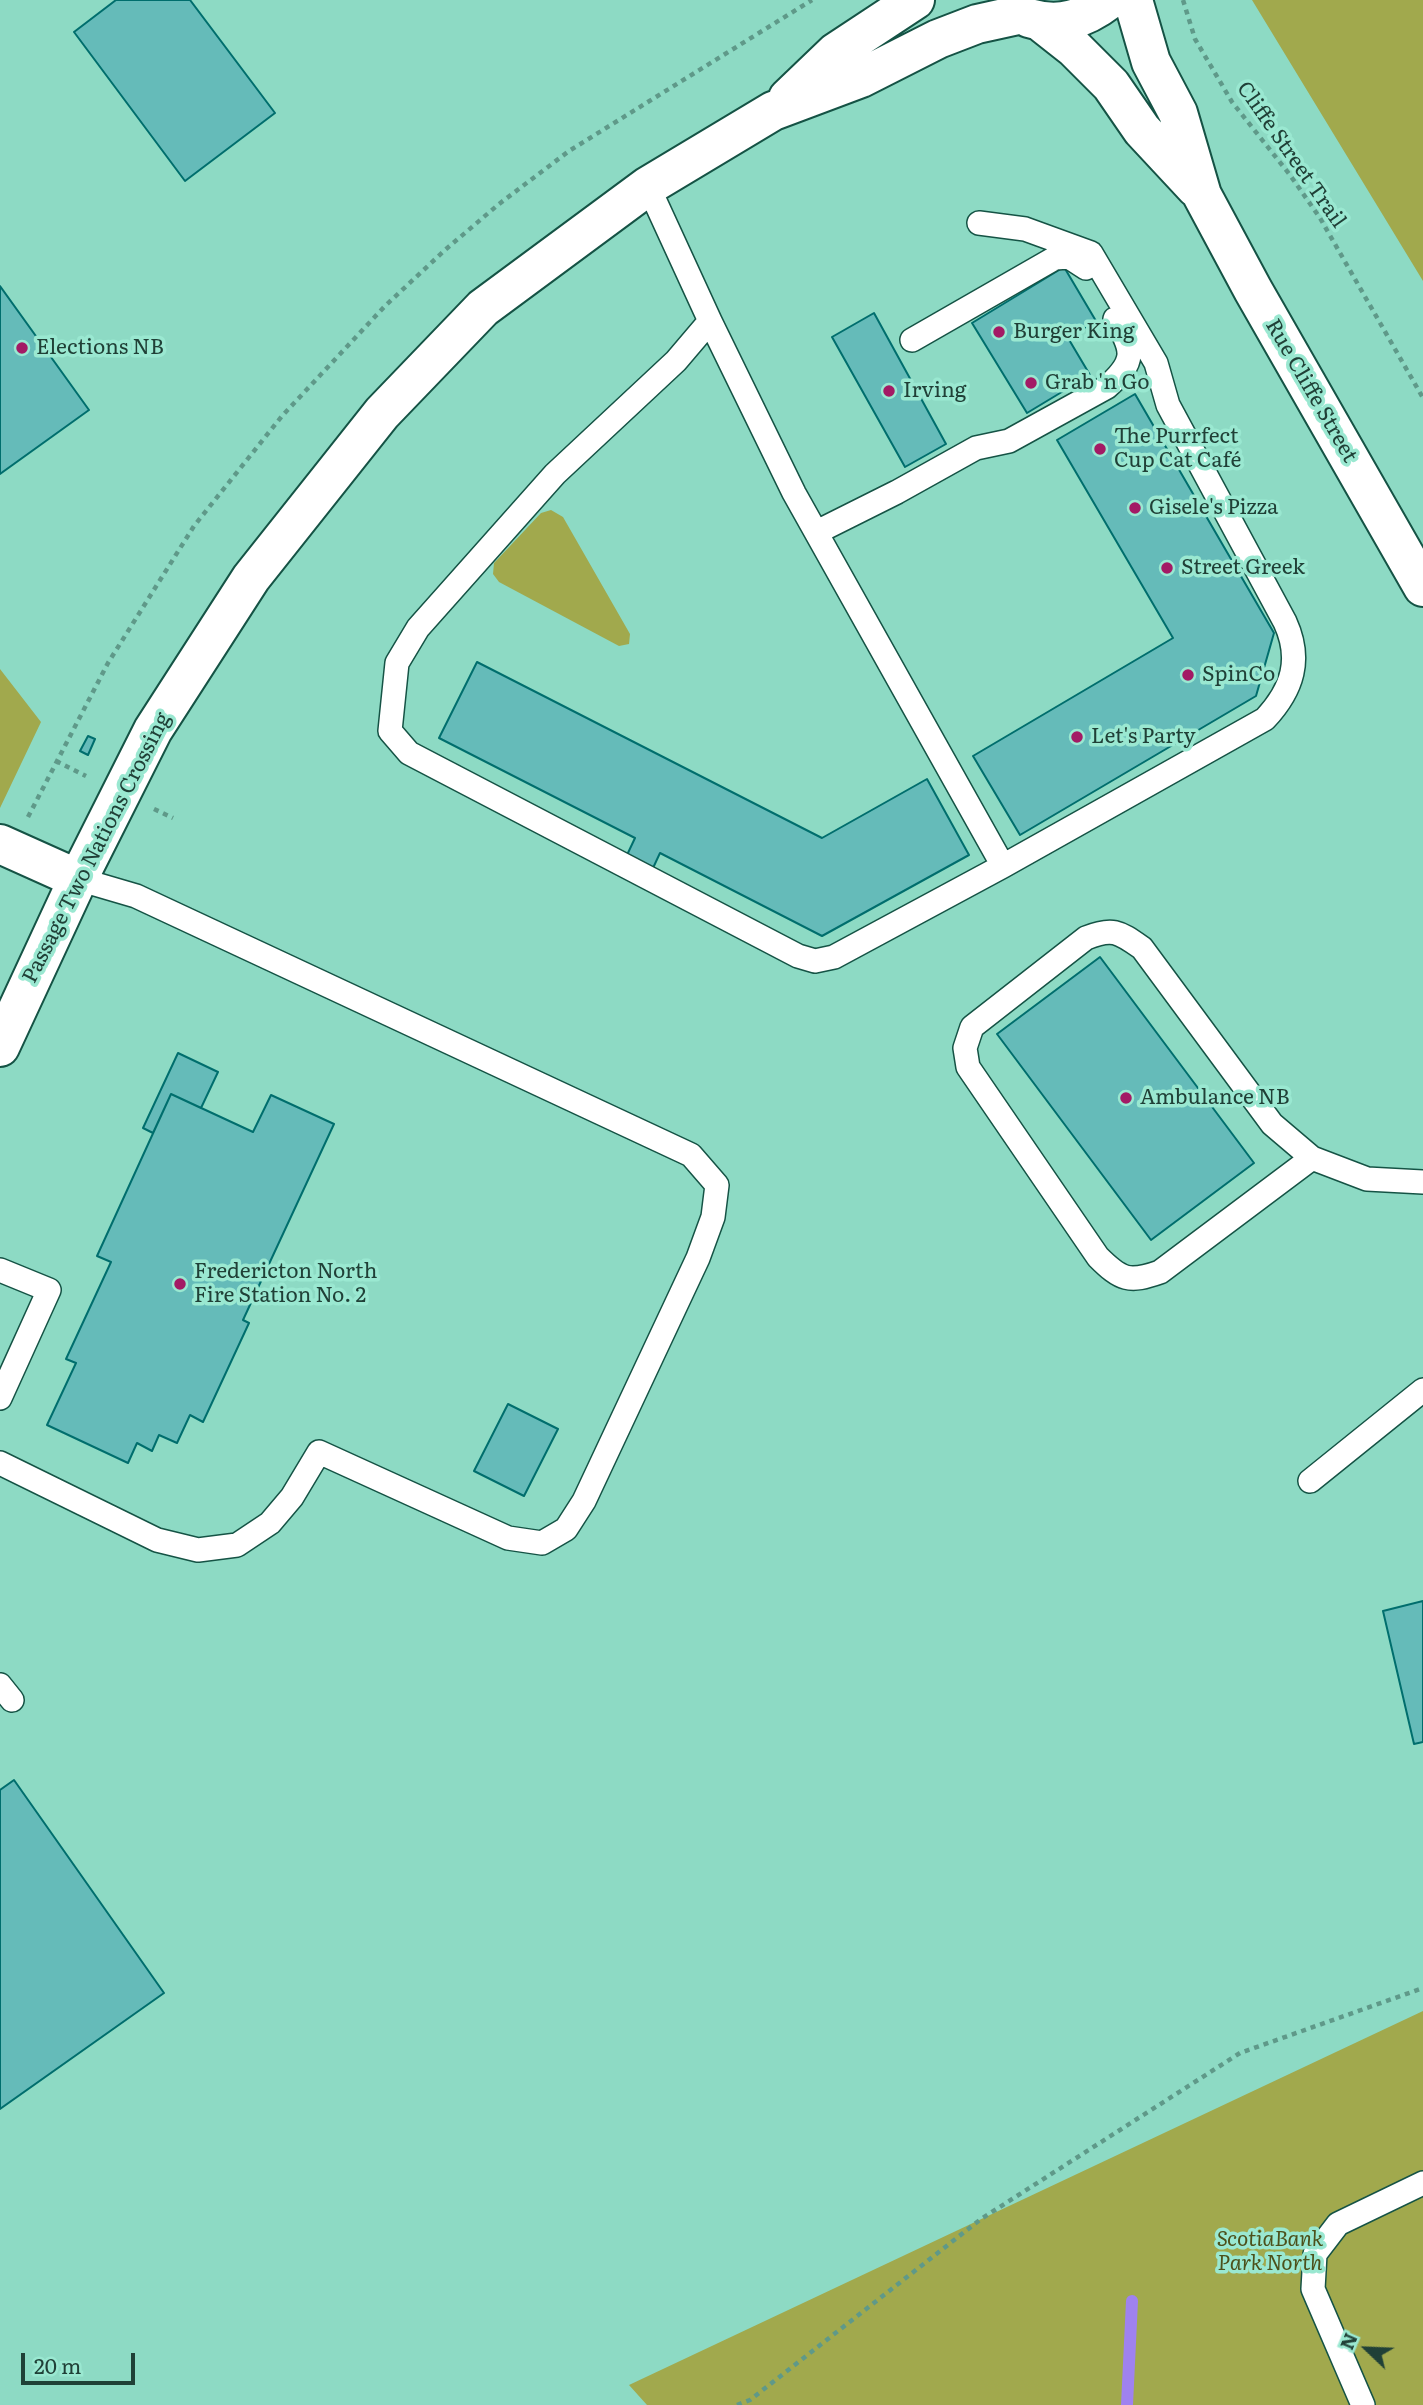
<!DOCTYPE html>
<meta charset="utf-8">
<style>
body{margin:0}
#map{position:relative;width:1423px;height:2405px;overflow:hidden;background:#8ddac4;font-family:Literata,serif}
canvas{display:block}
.north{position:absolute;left:1332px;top:2314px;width:70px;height:70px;-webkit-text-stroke:5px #9ae8d1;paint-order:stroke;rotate:293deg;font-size:19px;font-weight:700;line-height:28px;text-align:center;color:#204037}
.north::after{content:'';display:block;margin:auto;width:24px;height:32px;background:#204037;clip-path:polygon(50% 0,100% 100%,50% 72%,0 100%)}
.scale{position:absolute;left:21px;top:2353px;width:114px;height:32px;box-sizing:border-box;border:4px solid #204037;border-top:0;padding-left:9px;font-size:21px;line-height:24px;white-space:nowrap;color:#204037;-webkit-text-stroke:5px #9ae8d1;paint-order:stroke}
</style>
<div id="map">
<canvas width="1423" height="2405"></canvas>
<div class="north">N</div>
<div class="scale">20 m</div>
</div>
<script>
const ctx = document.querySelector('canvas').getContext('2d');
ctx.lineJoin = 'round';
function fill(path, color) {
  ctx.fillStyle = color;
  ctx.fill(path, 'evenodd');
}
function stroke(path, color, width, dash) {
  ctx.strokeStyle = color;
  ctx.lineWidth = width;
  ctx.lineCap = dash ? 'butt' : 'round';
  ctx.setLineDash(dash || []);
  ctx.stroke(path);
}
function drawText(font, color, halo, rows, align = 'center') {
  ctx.font = font + ' Literata,serif';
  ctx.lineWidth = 7;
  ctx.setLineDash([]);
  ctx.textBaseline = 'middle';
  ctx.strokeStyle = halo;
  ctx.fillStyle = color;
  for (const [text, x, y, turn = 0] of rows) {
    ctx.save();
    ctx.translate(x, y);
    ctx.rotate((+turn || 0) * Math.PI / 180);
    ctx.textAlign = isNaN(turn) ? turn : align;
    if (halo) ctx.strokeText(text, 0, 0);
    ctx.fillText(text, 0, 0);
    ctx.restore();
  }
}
fill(new Path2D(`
 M1252,0H1423V281Z
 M551,510L563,517L630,634L629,644L619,646L499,582L493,574L494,563L541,513Z
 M0,669L41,722L0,808Z
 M1423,2011V2405H647L629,2385Z`), '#a1a94d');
stroke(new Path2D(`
 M1127,2405L1132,2301`), '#9f82ef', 12);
const building = new Path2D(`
 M116,0H190L275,113L185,181L74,32Z
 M1064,267L1096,321L1068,338L1090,375L1027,413L972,323Z
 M0,286L89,410L0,474Z
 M874,313L946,444L905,467L832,337Z
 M1135,394L1274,633L1256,696L1020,835L973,756L1173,638L1057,440Z
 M477,662L822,838L927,779L969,855L822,936L660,853L653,868L627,855L635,838L439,738Z
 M88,736L95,739L88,755L80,751Z
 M1100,957L1254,1163L1151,1240L997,1034Z
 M178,1053L218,1072L201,1108L171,1094L153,1133L143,1128Z
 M171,1094L253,1132L271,1095L334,1124L243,1320L249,1323L203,1422L190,1415L177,1443L159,1435L152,1451L137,1443L128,1463L47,1425L76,1363L66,1359L111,1262L97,1256Z
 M508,1404L558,1429L524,1496L474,1471Z
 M1423,1601V1742L1414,1744L1383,1611Z
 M14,1780L164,1993L0,2109V1790Z`);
fill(building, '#65bbb9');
stroke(building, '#006e6d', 2);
const service = new Path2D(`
 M648,186L710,321L794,493L1003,866
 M710,321L676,361L555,474L418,628L397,663L390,731L409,753L798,956L815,961L834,957L1003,866L1265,719C1293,689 1302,659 1285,622L1168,405L1156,363L1091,253L1025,229L979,223
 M912,340L1055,258L1069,257L1086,268
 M817,532L897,492L976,448L1009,441L1107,387C1136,361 1134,351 1115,319
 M1312,1158L1160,1272C1129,1283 1121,1280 1098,1257L968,1067L965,1048L972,1027L1086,938C1113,927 1119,932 1142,948L1272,1124L1312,1158L1367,1179L1423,1182
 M0,1270L49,1290L0,1398
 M0,1463L157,1540L198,1550L237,1545L270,1523L292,1497L319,1452L508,1538L542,1543L566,1529L584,1501L698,1258L713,1217L717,1185L691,1155L136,896L78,879
 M1310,1481L1423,1390
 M0,1685L12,1700
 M1363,2405L1313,2289L1315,2254L1338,2224L1423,2183`);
const minor = new Path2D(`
 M0,844L78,879`);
const secondary = new Path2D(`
 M1133,0L1151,62L1178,113L1202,195L1253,290L1423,587
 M1029,18C1060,27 1084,19 1109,0
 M1041,22L1074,48L1111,85L1142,130L1196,188
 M788,98L836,52L915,0
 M0,1047L78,879L153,730L251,578L382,413L483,308L648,186L773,111L861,78L938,39L977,24L1018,15`);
stroke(service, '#155345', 26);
stroke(minor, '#155345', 42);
stroke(secondary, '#155345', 42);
stroke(new Path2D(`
 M1183,0L1195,39L1232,102L1290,175L1320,218L1423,398
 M56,761L86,776
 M154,809L173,818
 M28,817L108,663L194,526L282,416L385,306L445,250L499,204L569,151L812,0
 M737,2405L750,2400L981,2219L1240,2053L1423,1988`), '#5f9989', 4.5, [5, 5]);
stroke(service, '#fff', 23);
stroke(minor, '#fff', 38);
stroke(secondary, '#fff', 38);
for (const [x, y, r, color] of [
 [999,332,7,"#a31a65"],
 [22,348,7,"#a31a65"],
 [1031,383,7,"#a31a65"],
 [889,391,7,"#a31a65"],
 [1100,449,7,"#a31a65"],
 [1135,508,7,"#a31a65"],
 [1167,568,7,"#a31a65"],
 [1188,675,7,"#a31a65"],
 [1077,737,7,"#a31a65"],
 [1126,1098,7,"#a31a65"],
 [180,1284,7,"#a31a65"]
]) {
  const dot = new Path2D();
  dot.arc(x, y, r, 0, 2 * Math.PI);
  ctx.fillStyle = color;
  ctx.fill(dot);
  stroke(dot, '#9ae8d1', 2.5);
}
drawText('21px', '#204037', '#9ae8d1', [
 ["Cliffe Street Trail",1291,155,55],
 ["Rue Cliffe Street",1311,391,60],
 ["Passage Two Nations Crossing",97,848,-63]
]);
drawText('21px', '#204037', '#9ae8d1', [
 ["Burger King",1013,332],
 ["Elections NB",36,348],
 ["Grab 'n Go",1045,383],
 ["Irving",903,391],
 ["The Purrfect",1114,437],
 ["Cup Cat Café",1114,461],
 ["Gisele's Pizza",1149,508],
 ["Street Greek",1181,568],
 ["SpinCo",1202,675],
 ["Let's Party",1091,737],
 ["Ambulance NB",1140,1098],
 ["Fredericton North",194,1272],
 ["Fire Station No. 2",194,1296]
], 'left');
drawText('italic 21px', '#4c501b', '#9ae8d1', [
 ["ScotiaBank",1270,2240],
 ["Park North",1270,2264]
]);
</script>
